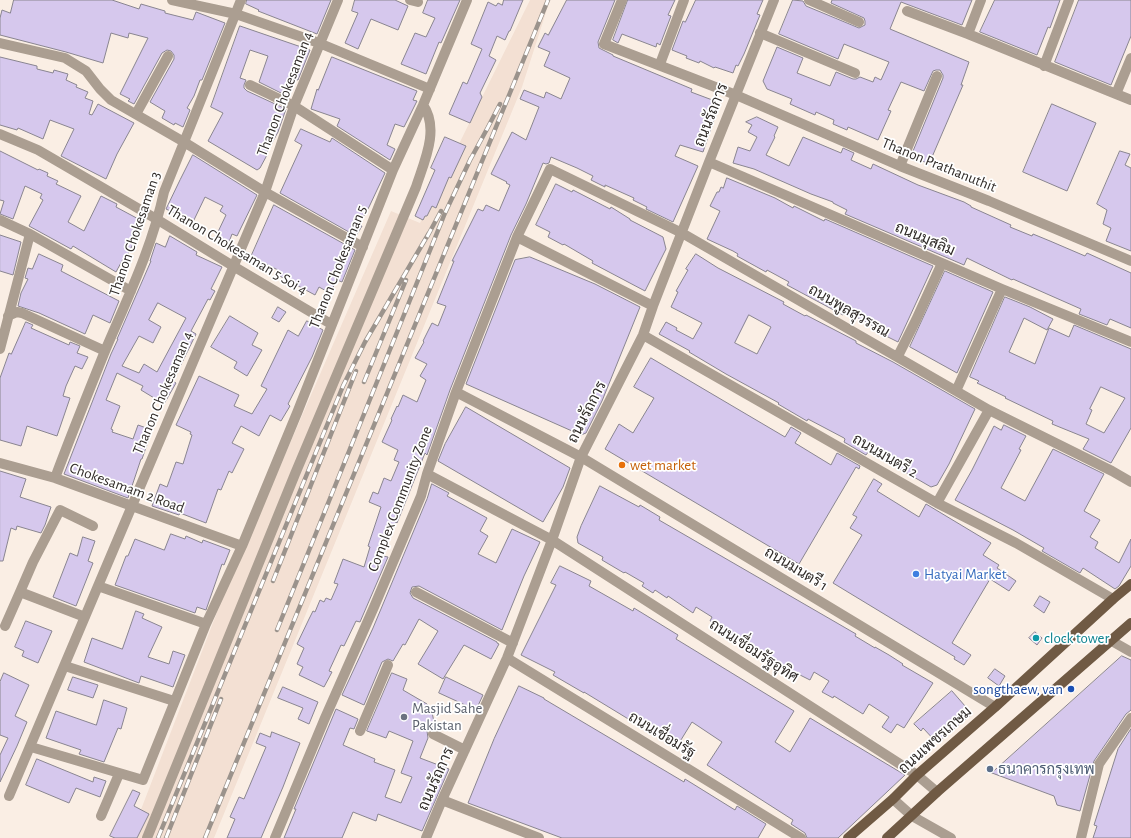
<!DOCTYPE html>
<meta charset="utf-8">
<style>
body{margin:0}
canvas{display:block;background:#faeee4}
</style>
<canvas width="1131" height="838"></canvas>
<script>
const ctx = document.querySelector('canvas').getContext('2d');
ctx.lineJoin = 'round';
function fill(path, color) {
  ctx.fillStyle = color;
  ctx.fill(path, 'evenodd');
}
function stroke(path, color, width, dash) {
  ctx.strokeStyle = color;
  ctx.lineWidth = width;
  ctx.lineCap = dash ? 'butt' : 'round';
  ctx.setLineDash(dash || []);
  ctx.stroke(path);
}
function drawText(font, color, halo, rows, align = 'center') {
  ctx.font = font + ' "Alegreya Sans",Sarabun,sans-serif';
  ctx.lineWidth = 3.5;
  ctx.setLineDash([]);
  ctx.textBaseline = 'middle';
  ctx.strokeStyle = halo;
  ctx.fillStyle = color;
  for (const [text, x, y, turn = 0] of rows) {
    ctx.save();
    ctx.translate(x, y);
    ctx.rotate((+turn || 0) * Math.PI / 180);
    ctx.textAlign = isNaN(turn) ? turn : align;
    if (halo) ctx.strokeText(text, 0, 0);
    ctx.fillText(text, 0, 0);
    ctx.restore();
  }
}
fill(new Path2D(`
 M530,0H550L522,87L214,838H130L221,602L391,211L420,223Z`), '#f3e0d3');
const building = new Path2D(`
 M14,0H112L139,9L141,4L165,11V13L193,20L196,12L225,23L202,80H200L194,96L187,108L190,110L183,127L175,123L174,125L162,118L165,111L150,102L174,59V55L171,51L167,50L162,53L134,104L128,101L130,99L120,94L148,38L129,33L128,38L111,33L103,63L66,52L0,35V18L2,10L10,13Z
 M247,0H331L317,34L258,11L259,10L246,4Z
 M355,0H395L408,6L398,30L371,19L358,49L345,43L358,13L352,11Z
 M428,0H460L441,43L439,42L426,74L401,64L415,33L426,37L435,18L423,13Z
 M504,0H523L510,31H509L505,40L497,36L489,56L496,60L480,93L482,97L470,123L449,114L463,82L467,84L482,49L471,44L488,2L496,6L498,3L502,5Z
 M567,0H615L598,42L599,48L613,55V56L692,89L691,92L715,101L718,108L703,152L680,145L675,156L698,166L673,222L646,209L647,207L633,200L634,198L605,185V187L591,180L593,176L577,168L551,157L549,163L546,164L543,163L526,204L511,235L450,390L427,455L425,453L397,523L396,522L383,556L388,557L360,622L356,621L344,646L341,645L329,671L332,672L324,687L299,675L303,667L297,664L304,648L297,644L309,619L313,611L315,612L320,600L324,602L326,598L331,600L338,584L334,583L343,559L364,567L370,547L368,546L381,507L369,502L373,492L378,494L384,478L391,481L399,462L394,460L398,450L382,442L392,420L391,419L397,406L398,407L403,395L417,402L426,380L420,376L427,364L415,358L424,342L423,341L432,323L438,326L446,306L437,303L454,261H452L478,209L483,211L486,205L499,211L510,185L506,183L507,182L491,174L512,132L526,140L539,107L520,99L524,90L544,98L546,92L561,99L570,78L544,66L550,52L538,47L545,33L548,35Z
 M628,0H675L668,15L671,16L660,45L657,43L656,47L622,34L618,43L613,40Z
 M696,0H763L757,14L760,15L744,54L738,66L736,65L733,73L715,67L714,68L700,61L699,63L686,58L687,56L672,50L683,21L685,22Z
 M793,0L803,1L806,6L859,28L865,25V21L864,18L831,3L832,0H972L962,25L901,2L890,29L969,62L961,85H963L929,164L911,156L943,78V75L940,70H936L933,71L924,91L901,82L888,110L891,111L878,140L848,127L847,130L833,124L834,120L816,112L815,115L790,104L792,99L767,89L763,81L777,47L803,58L797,73L830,86L836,72L853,79H856L860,77L873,82L875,77L881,80L889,62L844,44L838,59L779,34Z
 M995,0H1060L1050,28L1048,27L1037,55L980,32Z
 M1079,0H1131V36L1111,85L1055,62Z
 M240,26L310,50L298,80L293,79L287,96L259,82L268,56L250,50L240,78L246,80L244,85V88L247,91L286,109L278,132L266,154L267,155L260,168L257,170L208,141L223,113L211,107Z
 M0,57L37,66V69L53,73L54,70L68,74L66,80L77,85L76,87L88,92L85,98L93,101L89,114L92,115L98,104L134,123L117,154L106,179L61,156L74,129L50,120L43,139L18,128L17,130L0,125Z
 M332,57L417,91L413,100L417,101L404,127L395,124L387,145L395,149L390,160L337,126L340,119L311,109L317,89L318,90Z
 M1052,104L1096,123L1067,191L1023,172Z
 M757,117L778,127L774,136L775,137L766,155L789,166L803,137L841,153L843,148L854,153L851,160L871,169L873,164L918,185L964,202L971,206V207L1011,225L1010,227L1032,236L1033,234L1050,241L1085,256L1087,253L1131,273V328L1110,319L1107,325L1079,314L1081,309L1013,279L1012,280L967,258L964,265L845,214L847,210L833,203V202L811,194L754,169L733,163L738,147L750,151L757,137L748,132L752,125L746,122Z
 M301,129L330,142L332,138L385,173L369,207L359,224L362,226L356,236L280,193L302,145L295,141Z
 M445,137L466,146L451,178L449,177L436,208L432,206L427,216H425L423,220L415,216L435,170L431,168Z
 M0,151L38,170L39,169L48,173L47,176L58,181L56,184L81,196L68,222L84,231L101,196L117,204L116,207L144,222L125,260L123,259L116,272L73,246L71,249L29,226L43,200L40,198L42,194L25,186L13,219L0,214L4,201L0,200Z
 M1120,151L1130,154L1125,165L1131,168V251L1106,241L1111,228L1103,224L1107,210L1097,204Z
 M193,155L257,195L237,236L232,234L229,242L216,236L226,215L220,211L223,206L205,197L193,222L166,209L180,180Z
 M727,178L775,198L793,208L794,206L824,221L825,219L933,266L898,342L876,331L877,328L845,311L843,315L787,285L789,282L767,270L766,272L737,256L738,254L733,251L707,239L720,211L710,206L717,192H719L721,187L723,188Z
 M556,184L572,192L573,190L610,209L611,207L630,219V220L663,237L666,249L645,291L592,263L593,261L564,244L563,245L548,237L550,232L536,225Z
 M274,205L355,250L342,282L337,280L330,293L319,287L315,295L276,274L278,270L251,257Z
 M0,235L21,242L13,275L0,271Z
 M170,236L197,252L196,255L222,267L211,289L215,291L210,300L208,299L191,331L196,334L173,381L176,383L164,404L141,390L143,386L117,373L106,400L120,406L111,429L113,430L112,432L133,439L138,425L152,430L142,459H141L128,498L64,474L111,354L118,339H117L151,261H150L156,243L165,247ZM158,303L186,318L157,372L144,364L139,373L122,366L139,336L153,343L161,327L149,320Z
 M39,254L63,265L61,271L119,301L110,323L93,315L85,334L39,313L18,306L21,293L28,279L25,278L28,268L32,269Z
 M696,254L718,268L784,302L783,304L805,316L806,315L856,341V343L893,362L975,409L949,464L937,485L931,487L869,451L866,455L844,442L845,439L844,438L808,419L807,421L778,404L779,403L726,374L689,352L690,351L659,334L666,322L677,328L676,330L693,339L702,323L671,307L678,292L676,291L688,270L686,269ZM749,315L771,327L757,354L735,343Z
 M530,257L595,284L640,307L602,401L586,433L581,435L466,384L515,260Z
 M945,271L993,292L957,373L910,347Z
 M1005,297L1030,307L1053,319L1047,330L1024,318L1009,352L1035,364L1049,328L1069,337L1074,325L1131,349V428L1111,463L1083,449L1089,439L1052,424L1053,421L1005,398L1006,397L977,383L979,381L970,377ZM1101,387L1125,398L1104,433L1086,424L1092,410L1090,409Z
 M278,307L286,312L279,322L272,318Z
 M230,316L258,333L252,345L262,350L247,376L234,368L237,362L211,347Z
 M307,321L323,330L312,357L288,404L290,406L281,421L270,415L259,436L241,426L232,443L244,449L232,473L229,471L221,490L218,489L206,523L180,513L179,515L152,506L160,484L167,487L176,462L183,464L192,435L190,434L191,432L176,425L199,376L239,395L234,406L252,414L267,389L261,386L288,330L298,336Z
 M26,322L33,325L31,328L69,345L70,342L80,346L77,353L88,357L82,369L75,366L66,386L63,396L70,398L57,436L27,426L21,446L0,440V378L9,353L11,354Z
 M651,358L785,437L791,427L801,433L795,443L831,465L837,453L860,466L859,469L856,467L799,564L605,449L619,424L633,433L654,398L634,387Z
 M466,407L570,468L563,487L543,522L438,461L445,444Z
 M1004,425L1026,436L1019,449L1021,450L1001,488L1025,501L1053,449L1104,474L1084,511L1100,520L1090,537L1098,542L1095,548L1119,563L1131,539V566L1119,586L1115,589L1083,568L1080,573L1042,551L1044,548L1013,530L955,500L972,470L994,426L1001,430Z
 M0,471L26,479L20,497L51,507L45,525L41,533L17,526L16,530L11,528L3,561H0Z
 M874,479L882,484L877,491L919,517L926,504L991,543L983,555L999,565L997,568L1016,581L1009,591L990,579L952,643L971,655L964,665L954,659L955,657L833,583L862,535L850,528L857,517L853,515Z
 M432,484L449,493L447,496L487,518L480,531L488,536L478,554L496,563L512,529L540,542L524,576L502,630L419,586L412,587L410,593L413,598L497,642V643L499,644L491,659L464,645L443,679L418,664L438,631L419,619L405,645L403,644L393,661L388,659L382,662L364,705L342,695L373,628L427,499Z
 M600,486L639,507L640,505L660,517L659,520L856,634L855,636L875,648V647L889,655L903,664L902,665L933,683L904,728L897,724L891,733L882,727L889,717L869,704L863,714L834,696L833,698L822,692L829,681L814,672L810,680L780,665L710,621L712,617L696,607L693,613L668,596L667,598L655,590L653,593L642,586L644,583L625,572L624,573L602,560L603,557L578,543L577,537L581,526Z
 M171,534L185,539L186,536L202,543L203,540L230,550L224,565L222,564L206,610L197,607L195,613L115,585L126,556H128L135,539L164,550Z
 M83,537L95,541L88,561L93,563L76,606L53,597L70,553L77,556Z
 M560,566L591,581L589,586L633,611L634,608L678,635L676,639L794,711L775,742L790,752L810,718L905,775L838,838H807L805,833L791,824L793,820L707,765L722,742L692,722L676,748L584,692V693L553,675L555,672L521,655L556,585L551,583Z
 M1040,596L1050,602L1044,613L1034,606Z
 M136,611L144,614L142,618L162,627L148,657L169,664L173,651L185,655L173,687L141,676L139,683L84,662L92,638L122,649Z
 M26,621L52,631L38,663L22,656L24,651L15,647Z
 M1035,632L1042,638L1037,645L1029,638Z
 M1122,656L1131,660V710L1126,714L1094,761L1080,811L1057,805L1054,796L992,773Z
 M995,669L1005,676L999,686L988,678Z
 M4,673L29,685L15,716L27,722L17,746L0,782V755L8,738L0,735V682Z
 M392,673L407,679L403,690L427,704L432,712L434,722L432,728L427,731L428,738L420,758L449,769L422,831L378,814L376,821L353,812L342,838H284L296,809H294L336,709L358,719L354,729L350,728L343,745L375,759L374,762L395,770L385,797L401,803L412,777L401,773L413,741L389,731L386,738L367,731Z
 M73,677L98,685L93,698L68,690Z
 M446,677L483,695L476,710L439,693Z
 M519,686L544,698V699L684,782L685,779L735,810L737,806L766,824L758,838H562L468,803L494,739Z
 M283,687L318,702L309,724L298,719L303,708L278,698Z
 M952,691L972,714L937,743L923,728L921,731L914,724Z
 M104,700L127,708L121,729L118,728L104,762L79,754L81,750L46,738L56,711L96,725Z
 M1131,729V838H1093L1097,826L1094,825L1118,749Z
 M272,732L300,743L283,787L261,838H227L235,819L230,817L239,797L244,799L266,747L256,743L260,733L270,737Z
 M37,759L93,782L94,777L106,781L100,797L76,788L69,803L26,785Z
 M133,790L140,793L134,806L149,814L137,838H115L110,836Z`);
fill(building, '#d6c8ed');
stroke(building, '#898590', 1);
stroke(new Path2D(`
 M172,0L236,14L319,43L430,89
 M410,0L418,2
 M622,0L604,44L736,95L900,166L989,201L1131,261
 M809,0L859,22
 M907,11L968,34L1131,100
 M760,33L855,73
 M968,34L981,0
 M0,43L65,58L86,71L100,89L111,100L184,142L265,192L363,247
 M660,64L684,0
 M1044,66L1069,0
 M250,85L294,106L393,170
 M1116,94L1131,58
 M136,114L168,56
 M0,134L38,150L158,220L233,266L331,324
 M709,162L1002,289L1131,342
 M900,166L937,76
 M0,220L30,234L131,291
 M517,237L653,306
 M8,316L17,312L22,313L105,351
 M643,335L937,503L1016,543L1113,599
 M0,349L30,234
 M898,356L916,320L942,263
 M956,391L1002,289
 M456,392L581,457L995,707
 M0,463L55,478L242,546
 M427,474L552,540L917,775L937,792
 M55,478C71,435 88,393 105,351C127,299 152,248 164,192L241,0
 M937,503L989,410
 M98,586L206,624
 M20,592L33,562L60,510L93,526
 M416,592L513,643
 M5,626L20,592L85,617
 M1110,640L1131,652
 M507,658L801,838
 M65,666L174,701
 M360,731L388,665
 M433,734L465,750
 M31,747L143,780L206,624L242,546L297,413L393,170L423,105L467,0
 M9,796L265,192L294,106L338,0
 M893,799L912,816L951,838
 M442,800L539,838
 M101,816L119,774
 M147,838L295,474L416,187C424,162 440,129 423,105
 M275,838L325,718L374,607L421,496L427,474L456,392L517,237L550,169L682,233L989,410L1112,471L1131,482
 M426,838L442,800L507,658L552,540L581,457L643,335L653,306L709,162L774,0
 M1081,838L1099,764L1131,718`), '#ab9e91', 10);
stroke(new Path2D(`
 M848,838L893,799L917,775L995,707L1113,599L1131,584
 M887,838L937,792L1131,623`), '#705a44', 10);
const rail = new Path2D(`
 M469,162L487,129L500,104
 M427,237L441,211
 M364,382L406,280
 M273,581L356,371
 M277,630L445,213L471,158
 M158,838L343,386L365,342L429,233
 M166,838L221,699
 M205,838L548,0`);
stroke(rail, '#9b938c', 4.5);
stroke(rail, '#fff', 3, [9]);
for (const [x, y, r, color] of [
 [622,465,4,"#e8710a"],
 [916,574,4,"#3f7fe0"],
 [1036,638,4,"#0f9aa8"],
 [1071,689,4,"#1a4fb4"],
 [404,717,4,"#6b7280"],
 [990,769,4,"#5c6f8a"]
]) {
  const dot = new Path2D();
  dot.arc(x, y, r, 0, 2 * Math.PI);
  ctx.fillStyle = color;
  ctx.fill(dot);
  stroke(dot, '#fff', 1.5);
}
drawText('15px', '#302b28', '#fff', [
 ["Thanon Chokesaman 4",285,94,-69],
 ["ถนนรัถการ",711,115,-68],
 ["Thanon Prathanuthit",939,165,22],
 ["Thanon Chokesaman 3",135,234,-71],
 ["ถนนมุสลิม",925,239,23],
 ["Thanon Chokesaman 5 Soi 4",237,250,31],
 ["Thanon Chokesaman 5",338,267,-68],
 ["ถนนพูลสุวรรณ",849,311,30],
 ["Thanon Chokesaman 4",163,393,-67],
 ["ถนนรัถการ",587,412,-63],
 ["ถนนมนตรี 2",885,456,30],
 ["Chokesamam 2 Road",127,488,20],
 ["Complex Community Zone",400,499,-69],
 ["ถนนมนตรี 1",796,569,31],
 ["ถนนเชื่อมรัฐอุทิศ",754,651,33],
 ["ถนนเชื่อมรัฐ",662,735,31],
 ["ถนนเพชรเกษม",935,740,-42],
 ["ถนนรัถการ",436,779,-66]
]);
drawText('15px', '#c56008', '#fff', [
 ["wet market",630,465]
], 'left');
drawText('15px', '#366cbe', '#fff', [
 ["Hatyai Market",924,574]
], 'left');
drawText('15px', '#0d838f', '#fff', [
 ["clock tower",1044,638]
], 'left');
drawText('15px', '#164399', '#fff', [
 ["songthaew, van",1063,689]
], 'right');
drawText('15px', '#5b616d', '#fff', [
 ["Masjid Sahe",412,708],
 ["Pakistan",412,725]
], 'left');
drawText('15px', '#4e5e75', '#fff', [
 ["ธนาคารกรุงเทพ",998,769]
], 'left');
</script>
